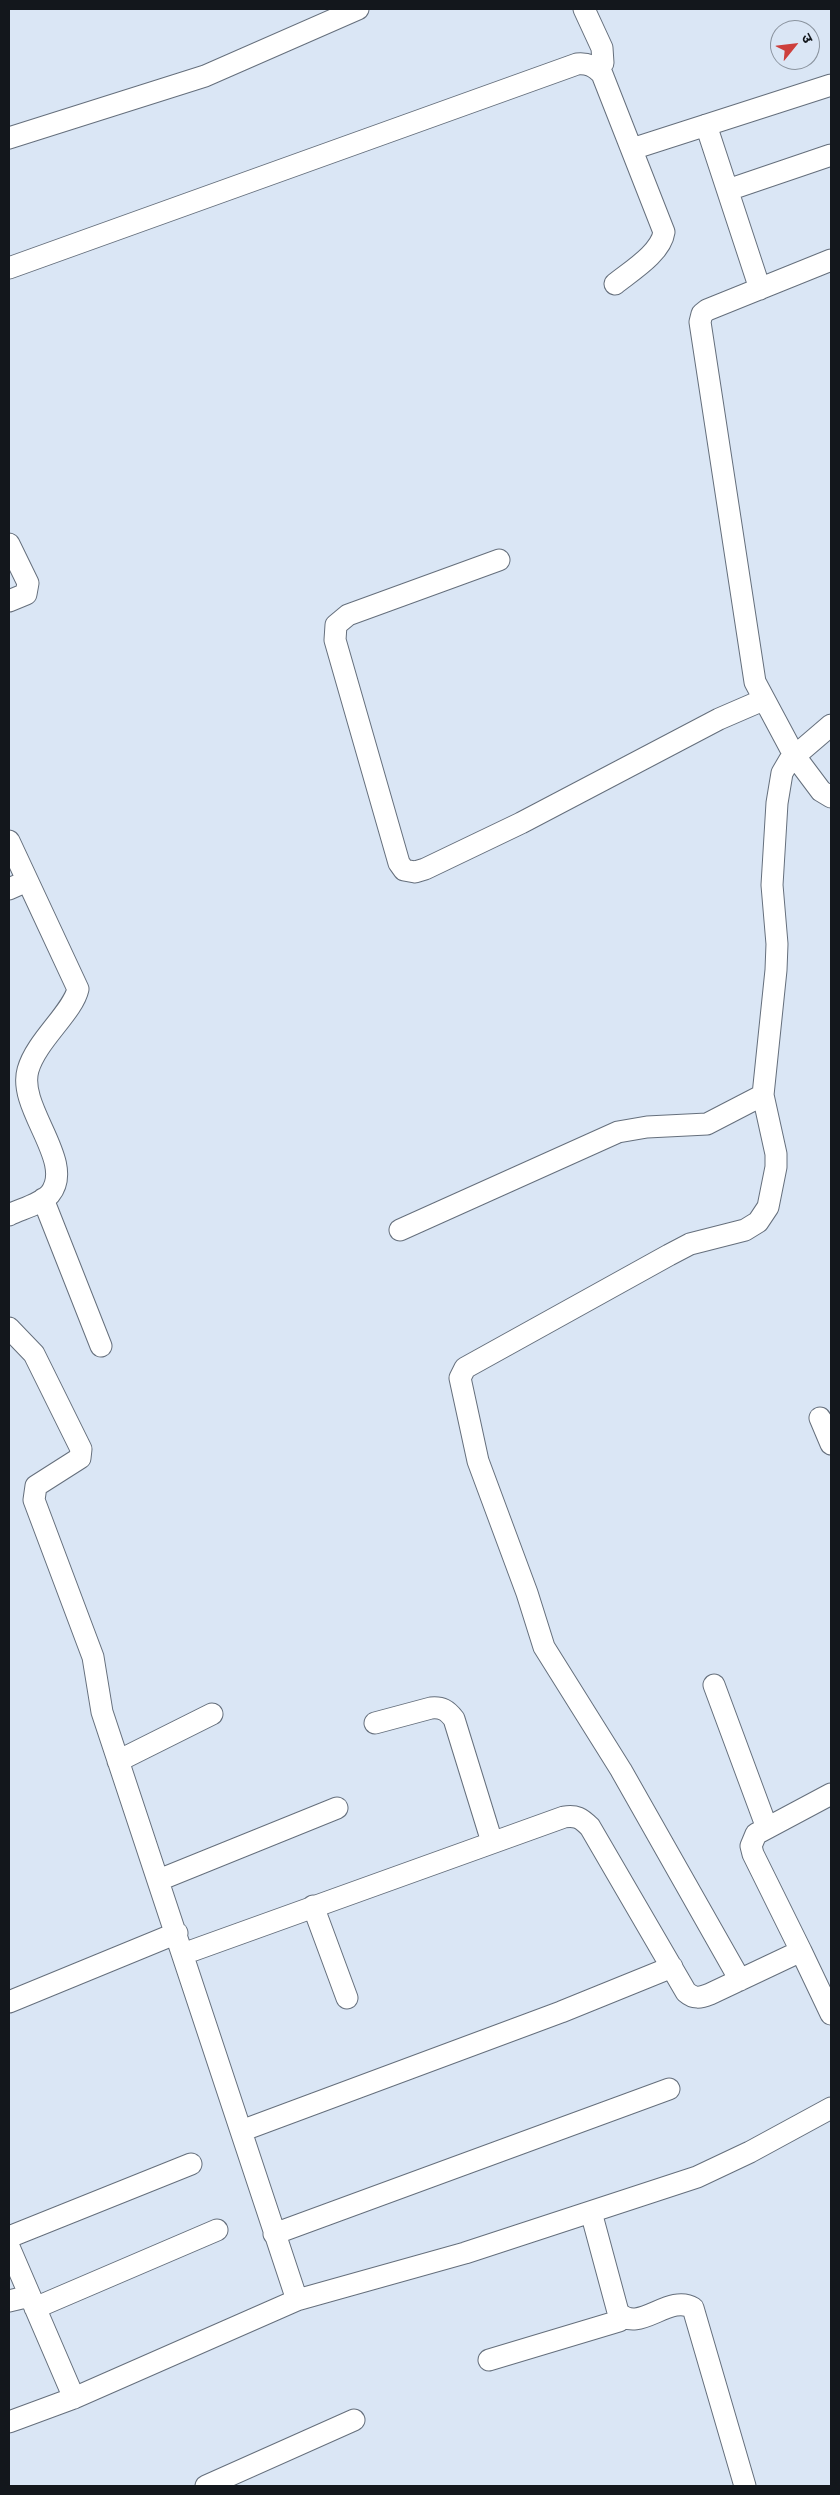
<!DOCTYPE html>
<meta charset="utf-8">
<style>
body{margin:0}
#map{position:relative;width:840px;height:2495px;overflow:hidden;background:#dae6f5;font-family:"Playfair Display","Noto Sans Devanagari",serif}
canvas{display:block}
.frame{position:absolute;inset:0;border:10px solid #13171c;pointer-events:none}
.north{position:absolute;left:770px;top:20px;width:50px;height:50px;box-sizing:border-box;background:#dae6f5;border:1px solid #8a939e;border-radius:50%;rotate:61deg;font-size:14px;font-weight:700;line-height:20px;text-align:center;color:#13171c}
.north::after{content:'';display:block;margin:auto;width:18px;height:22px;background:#cd3f3c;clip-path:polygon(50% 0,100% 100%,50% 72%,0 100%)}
</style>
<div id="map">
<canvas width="840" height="2495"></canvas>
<div class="frame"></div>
<div class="north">उ</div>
</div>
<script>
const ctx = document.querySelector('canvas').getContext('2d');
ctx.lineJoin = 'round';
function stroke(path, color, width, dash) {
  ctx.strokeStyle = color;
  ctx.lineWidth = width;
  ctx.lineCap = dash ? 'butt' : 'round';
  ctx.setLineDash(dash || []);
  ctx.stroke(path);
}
const minor = new Path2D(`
 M584,9L602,48L603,63
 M706,125L760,289
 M9,138L205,76L358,9
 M632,149L831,85
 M728,190L831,155
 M831,260L707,310L702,314L700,322L755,682L794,755L821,791L831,797
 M9,268L577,64C588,63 594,66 602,74L664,232C661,253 631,271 615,284
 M9,544L28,583L26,594L9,601
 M499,560L348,615L336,625L335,640L399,863L404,870L415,872L425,869L521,823L719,719L763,700
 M9,841L78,989C73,1012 36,1041 28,1070C17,1108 76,1162 50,1194C41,1204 21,1209 9,1215
 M9,889L27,881
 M43,1199L101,1346
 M400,1230L618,1132L647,1127L707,1124L763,1095
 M9,1328L34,1354L81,1449L80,1458L36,1486L34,1500L93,1657L102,1712L297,2300
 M820,1418L831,1444
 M714,1685L767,1828
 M375,1723L431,1708C442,1707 447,1710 454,1719L492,1842
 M118,1761L212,1714
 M159,1880L337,1808
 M313,1906L347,1998
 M801,1951L753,1854L751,1846L756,1834L831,1794
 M183,1954L564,1817C576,1815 581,1818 590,1827L686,1992C694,1999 700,1998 710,1994L801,1951L831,2014
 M740,1980L621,1770L544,1647L527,1593L478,1461L460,1378L465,1368L669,1255L690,1244L745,1230L758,1222L768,1207L776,1167V1154L763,1095L776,970L777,944L772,885L777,803L782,773L789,761L831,725
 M9,2002L177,1933
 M241,2131L561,2012L672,1967
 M591,2212L618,2312C638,2335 669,2293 693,2308L745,2486
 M274,2234L669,2089
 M9,2237L191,2164
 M9,2247L74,2398
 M9,2301L30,2296
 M35,2308L217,2230
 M489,2360L619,2321L623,2317
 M9,2422L74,2398L297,2300L465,2253L697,2177L750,2152L831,2108
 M206,2486L354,2420`);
stroke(minor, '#656f7c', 23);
stroke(minor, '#fff', 21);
</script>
